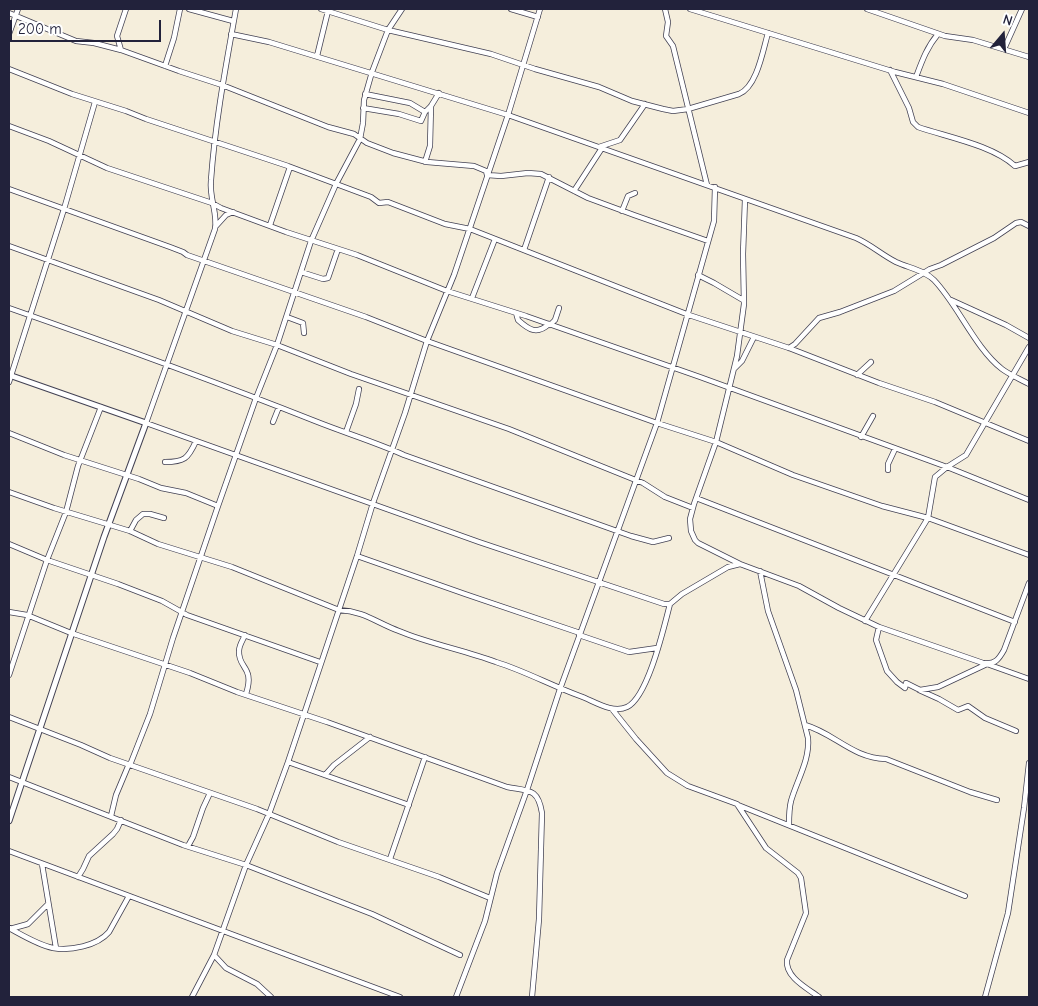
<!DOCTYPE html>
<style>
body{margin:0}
#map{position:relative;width:1038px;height:1006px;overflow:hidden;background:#f5eedc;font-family:"Comic Neue",sans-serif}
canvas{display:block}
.frame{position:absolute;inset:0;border:10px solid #22223b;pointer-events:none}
.north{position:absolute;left:978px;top:10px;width:50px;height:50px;-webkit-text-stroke:4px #fff;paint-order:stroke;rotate:18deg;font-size:14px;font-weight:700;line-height:20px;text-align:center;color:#22223b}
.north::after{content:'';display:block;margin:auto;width:18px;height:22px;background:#22223b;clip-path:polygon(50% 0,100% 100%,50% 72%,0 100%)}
.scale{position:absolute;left:10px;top:20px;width:151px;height:22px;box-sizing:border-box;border:2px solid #22223b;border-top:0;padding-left:6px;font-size:15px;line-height:18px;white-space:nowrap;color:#22223b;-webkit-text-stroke:4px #fff;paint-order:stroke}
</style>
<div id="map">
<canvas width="1038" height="1006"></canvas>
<div class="frame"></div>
<div class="north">N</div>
<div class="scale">200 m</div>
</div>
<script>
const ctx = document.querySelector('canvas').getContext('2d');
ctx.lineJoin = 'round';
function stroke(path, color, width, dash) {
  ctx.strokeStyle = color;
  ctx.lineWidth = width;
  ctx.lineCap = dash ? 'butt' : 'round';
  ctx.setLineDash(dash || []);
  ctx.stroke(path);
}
const minor = new Path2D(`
 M189,9L233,21
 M236,9C226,65 215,123 211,180C209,198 218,214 215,229L146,423L479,542L664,604H670L682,594L728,567L740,564L799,586L839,608L879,627L983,663C995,665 999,659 1004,650L1029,583
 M321,9L388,30L491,54L535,69L599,87L632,101L663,109L673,111L688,109L739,94C757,87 763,50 768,33
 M511,9L538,17
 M665,9L668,22L666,36L673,46L707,185
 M690,9L895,72L943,84L1029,113
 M867,9L945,36L973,40L1029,57
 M9,13L76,41L94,43L121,50L179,71L222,85L328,127L354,134L367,143L393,153L427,162L474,166L486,171L487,175L501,176L528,173L541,174L588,198L634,215L708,241
 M9,34L18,9
 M231,34L269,42L508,115L856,238C870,244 882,255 896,262C909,268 924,270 934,280C958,305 975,348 1002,369C1010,375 1020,379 1029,384
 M1004,49L1022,9
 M121,50L117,36L126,9
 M317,56L328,11
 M165,66L174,38L180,9
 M9,69L72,94L126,111L146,119L288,166L371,197L379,203L388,202L445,224L470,229L689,315L789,348L879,383L935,402L1029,441
 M890,70L909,108L913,122L918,127C947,137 992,145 1015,166L1029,162
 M916,77C922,61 927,47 938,34
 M365,94L410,103L425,112
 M363,108L399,114L421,121L425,112L431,106L439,93
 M9,126L49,141L107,168L212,203L221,208L286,232L357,255L447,291L526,316L700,377L947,467L1029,500
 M599,147L620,140L645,104
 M425,162L430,146L431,106
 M9,189L170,247L183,252L187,255L366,317L427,341L657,423L716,442L793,475L882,506L928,518L1029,555
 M574,191L602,148
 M622,211L628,196L635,193
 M270,225L290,167
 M216,226L226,215L233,212
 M9,246L159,300L232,331L277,345L351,374L509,429L643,483L665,497L693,508
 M524,250L549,177
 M301,272L323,279L328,278L338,249
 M698,275L714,283L743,300
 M472,298L495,239
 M951,300L1006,325L1029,338
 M9,308C112,344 214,381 315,421C345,433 375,442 404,455L631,536L653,542L669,538
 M516,313L518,320C529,330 537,335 549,324
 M287,317L303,323L304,333
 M550,325L555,320L559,308
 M789,348L795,344L819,318L840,312L894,291L930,269L941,265L994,238L1016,223L1021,222L1029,226
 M734,369L742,361L754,337
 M857,375L871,362
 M9,382L64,209L95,102
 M273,422L279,407
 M346,432L356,404L359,389
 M9,433L64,455L139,479L161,488L186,493L218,506
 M861,437L873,416
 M165,462C184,462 188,459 196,441
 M888,470V464L895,449
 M9,492L54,508L130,531L158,544L232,567L339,610C364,611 377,623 399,631C430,644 464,650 496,662C525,671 552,686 580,696C594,701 612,714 627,707C648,697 664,627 670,604
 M696,498L1015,622
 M130,531L136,520L143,514H150L164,518
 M9,544L47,560L118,584L162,601L187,615L320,662
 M357,556L465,594L580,633
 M740,564L698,543L695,540L691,531L690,519L694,504L716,442L737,356L744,304L743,254L745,199
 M760,571L768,611L796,690L808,738C810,760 797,780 791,801C789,809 789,817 789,825
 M9,612L27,615L71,633L190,673L237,692L327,722L507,787C529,791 538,788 542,813L539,919L532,997
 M865,621L928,518L935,477L947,467L966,455L1029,347
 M879,627L876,640L887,671L897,682L905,688L906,683L920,690L938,687L987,664L1029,679
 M245,635C243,640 239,645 239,651C238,669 255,666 246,694
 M579,635L629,652L657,648
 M9,675L47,560L66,512L78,466L101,407
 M919,690L939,699L958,710L968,706L985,718L1016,731
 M612,709L636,739L667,773L688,786L737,804L766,848L798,873L801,878L806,913L787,960C785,977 807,988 819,997
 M9,717L81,745L110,758L257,809L338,842L439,877L490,898
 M805,725C834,733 852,758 886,759L970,792L997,800
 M288,762L409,805
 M130,765L150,714L173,638L218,506L256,398L277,345L311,241L336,184L360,139L363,123L364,100L372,72L388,30L402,9
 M325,775L334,765L370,737
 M9,777L183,845L246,865L372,914L460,955
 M738,805L965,896
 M111,816L116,795L129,764
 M188,846L193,837L203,808L210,793
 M9,851L400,997
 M390,859L425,757
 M42,864L56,948
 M78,877L83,869L89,856L113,834L117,829L121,820
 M9,928C22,935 38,945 53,948C70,951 97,946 109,932L129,896
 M10,929L28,924L48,904
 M214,955L226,968L257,984L271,997
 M192,997L214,955L246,865L269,814L288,762L357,556L373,503L405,413L427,341L454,275L508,115L540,9
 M456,997L485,921L497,873L527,790L560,689L657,423L714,221L715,187
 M985,997L1008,913L1024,808L1029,763`);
const tertiary = new Path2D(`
 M9,375L146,423L104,537L9,821`);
stroke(minor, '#424153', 6);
stroke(tertiary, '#424153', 7);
stroke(minor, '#fff', 4.5);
stroke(tertiary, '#fff', 5);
</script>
